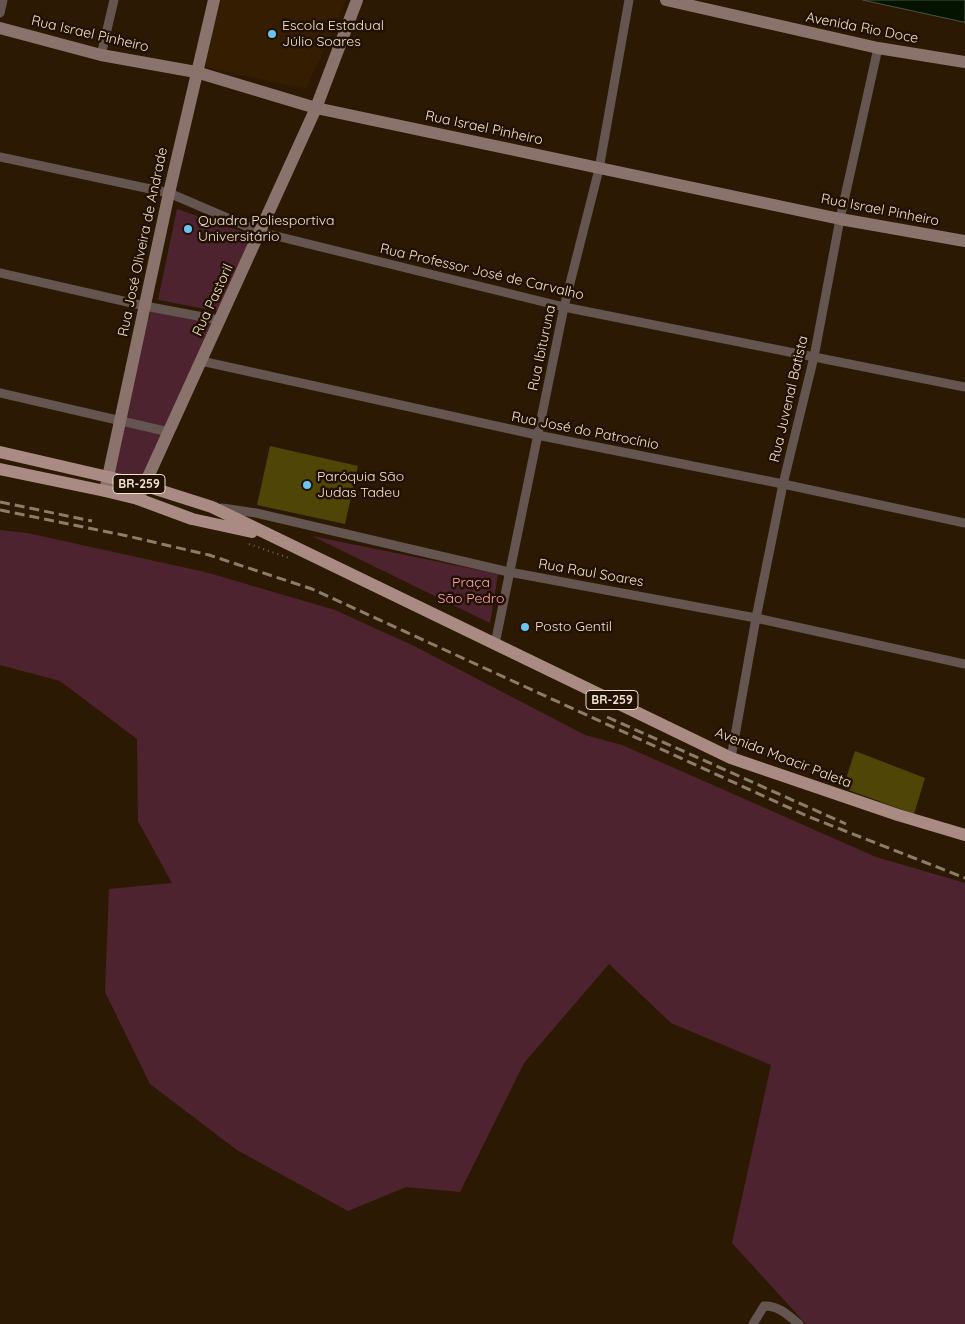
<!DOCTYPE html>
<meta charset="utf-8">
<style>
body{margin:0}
canvas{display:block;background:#2c1903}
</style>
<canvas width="965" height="1324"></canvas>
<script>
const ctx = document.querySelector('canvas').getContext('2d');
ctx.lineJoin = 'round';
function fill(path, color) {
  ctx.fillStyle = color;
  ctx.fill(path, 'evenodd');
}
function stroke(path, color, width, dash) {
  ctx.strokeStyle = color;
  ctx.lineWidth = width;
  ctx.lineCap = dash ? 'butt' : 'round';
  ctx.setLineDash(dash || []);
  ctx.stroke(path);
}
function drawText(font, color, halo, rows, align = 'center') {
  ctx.font = font + ' Quicksand,sans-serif';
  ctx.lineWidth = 5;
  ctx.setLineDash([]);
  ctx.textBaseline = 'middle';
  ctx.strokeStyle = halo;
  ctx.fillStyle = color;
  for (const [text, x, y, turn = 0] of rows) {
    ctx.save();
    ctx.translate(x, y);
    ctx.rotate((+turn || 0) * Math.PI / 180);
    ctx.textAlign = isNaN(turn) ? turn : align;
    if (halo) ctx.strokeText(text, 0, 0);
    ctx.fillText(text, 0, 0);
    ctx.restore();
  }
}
fill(new Path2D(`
 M221,0H346L306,89L204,67Z`), '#341d00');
fill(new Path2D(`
 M177,209L252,235L217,311L158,300Z
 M151,310L215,321L168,430L122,417Z
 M122,421L167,433L143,484L110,476Z
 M0,530L27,533L205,572L335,610L414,646L585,735L622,745L876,857L965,883V1324H806L732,1243L771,1065L671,1023L609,964L524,1063L460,1192L406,1187L348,1211L237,1150L150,1084L105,992L109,889L172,883L138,821L137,739L60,681L0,665Z
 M312,536L498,574L490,623Z`), '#4e2330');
const water = new Path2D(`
 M863,0H965V22Z`);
fill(water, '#031300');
stroke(water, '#4a5140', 1);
fill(new Path2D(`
 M270,446L358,466L345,524L257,505Z
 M855,751L925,778L914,814L843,788Z`), '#4e4506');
stroke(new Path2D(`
 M249,544L289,558`), '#746451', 2, [1, 4]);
stroke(new Path2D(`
 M0,13L3,0
 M101,55L114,0
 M0,157L169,193L260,232L564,307L965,387
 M0,273L145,306L219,320
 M201,361L537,435L783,484L965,523
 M0,393L169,432
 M222,508L256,513L509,572L756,618L965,664
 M495,644L564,307L599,169L629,0
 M731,758L756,618L783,484L814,357L840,219L878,48
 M753,1324L764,1306C778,1305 789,1316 799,1324`), '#645551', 9);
stroke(new Path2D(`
 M666,0L878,48L965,62
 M0,28L101,55L196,72L316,108L840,219L965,241
 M105,491L169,193L214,0
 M138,499L316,108L357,0`), '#8b736d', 12);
stroke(new Path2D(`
 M0,452L143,485L212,507L731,758L898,815L965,835
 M0,469L105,491L138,499L192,519L252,532`), '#aa8b83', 12);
stroke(new Path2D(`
 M0,502L92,521
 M0,510L123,535L209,555L312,589L807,816L965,878
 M607,717L846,824`), '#8c7c6a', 3, [10, 5]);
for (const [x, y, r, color] of [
 [272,34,5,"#6bc3f2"],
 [188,229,5,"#6bc3f2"],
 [307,485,5,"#6bc3f2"],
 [525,627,5,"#6bc3f2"]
]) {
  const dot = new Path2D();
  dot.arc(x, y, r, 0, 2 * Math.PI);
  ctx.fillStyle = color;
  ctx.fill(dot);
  stroke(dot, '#221000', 2);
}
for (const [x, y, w] of [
 [139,484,52],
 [612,700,52]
]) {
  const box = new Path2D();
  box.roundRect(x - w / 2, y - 9.5, w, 19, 4);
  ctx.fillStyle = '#221000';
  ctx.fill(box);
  stroke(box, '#efe2d4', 1);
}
drawText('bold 12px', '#efe2d4', null, [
 ["BR-259",139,484],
 ["BR-259",612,700]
]);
drawText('14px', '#efe2d4', '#221000', [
 ["Escola Estadual",282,26],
 ["Júlio Soares",282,42],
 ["Quadra Poliesportiva",198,221],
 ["Universitário",198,237],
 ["Paróquia São",317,477],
 ["Judas Tadeu",317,493],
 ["Posto Gentil",535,627]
], 'left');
drawText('14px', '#efe2d4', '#221000', [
 ["Avenida Rio Doce",862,28,11],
 ["Rua Israel Pinheiro",90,34,13],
 ["Rua Israel Pinheiro",484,128,12],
 ["Rua Israel Pinheiro",880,210,11],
 ["Rua José Oliveira de Andrade",143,242,-78],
 ["Rua Professor José de Carvalho",482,272,13],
 ["Rua Pastoril",213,300,-65],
 ["Rua Ibituruna",542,348,-78],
 ["Rua Juvenal Batista",789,399,-77],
 ["Rua José do Patrocínio",585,431,11],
 ["Rua Raul Soares",591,573,10],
 ["Avenida Moacir Paleta",783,758,21]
]);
drawText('14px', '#fca4bd', '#221000', [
 ["Praça",471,583],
 ["São Pedro",471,599]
]);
</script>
